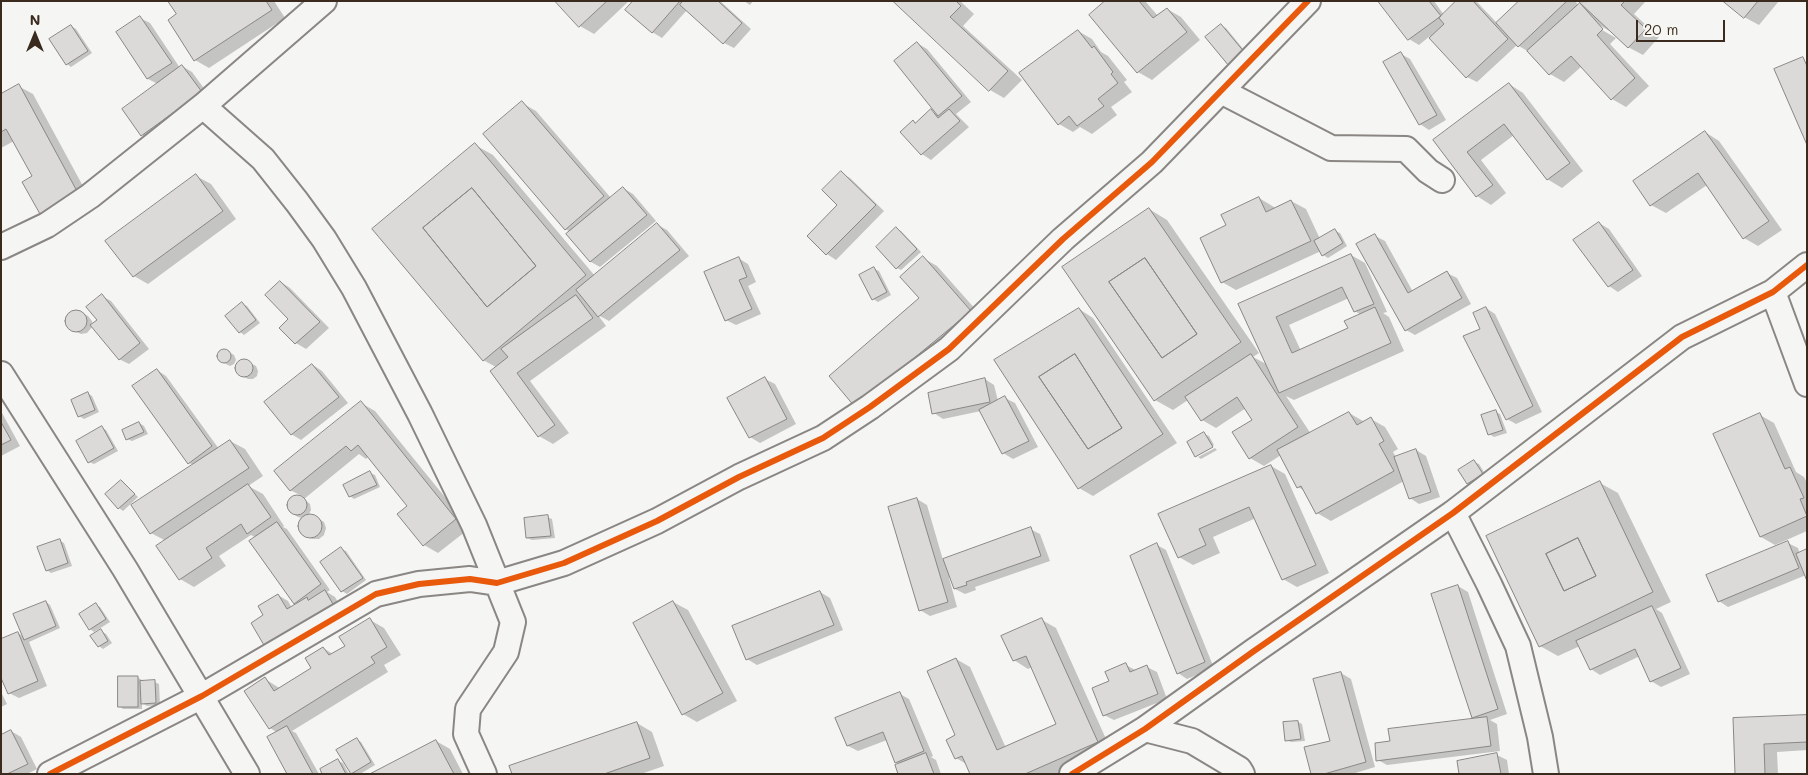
<!DOCTYPE html>
<style>
body{margin:0}
#map{position:relative;width:1808px;height:775px;overflow:hidden;background:#f5f5f3;font-family:Mali,sans-serif}
canvas{display:block}
.frame{position:absolute;inset:0;border:2px solid #3b2a1e;pointer-events:none}
.north{position:absolute;left:10px;top:10px;width:50px;height:50px;-webkit-text-stroke:4px #f6f6f2;paint-order:stroke;rotate:0deg;font-size:14px;font-weight:700;line-height:20px;text-align:center;color:#3b2a1e}
.north::after{content:'';display:block;margin:auto;width:18px;height:22px;background:#3b2a1e;clip-path:polygon(50% 0,100% 100%,50% 72%,0 100%)}
.scale{position:absolute;left:1636px;top:20px;width:89px;height:22px;box-sizing:border-box;border:2px solid #3b2a1e;border-top:0;padding-left:6px;font-size:15px;line-height:18px;white-space:nowrap;color:#3b2a1e;-webkit-text-stroke:4px #f6f6f2;paint-order:stroke}
</style>
<div id="map">
<canvas width="1808" height="775"></canvas>
<div class="frame"></div>
<div class="north">N</div>
<div class="scale">20 m</div>
</div>
<script>
const ctx = document.querySelector('canvas').getContext('2d');
ctx.lineJoin = 'round';
function fill(path, color) {
  ctx.fillStyle = color;
  ctx.fill(path, 'evenodd');
}
function stroke(path, color, width, dash) {
  ctx.strokeStyle = color;
  ctx.lineWidth = width;
  ctx.lineCap = dash ? 'butt' : 'round';
  ctx.setLineDash(dash || []);
  ctx.stroke(path);
}
fill(new Path2D(`
 M169,1H274L285,18L209,68L195,60L178,15Z
 M557,1H629L594,34L580,26Z
 M635,1H720L751,29L734,48L724,43L687,10L662,38L652,32Z
 M744,1H753L750,5Z
 M895,1H960L974,14L963,26L1022,80L1004,98L990,90Z
 M1107,1H1145L1158,16L1167,9L1181,17L1200,40L1152,80L1138,72Z
 M1379,1H1434L1444,15L1458,1H1476L1497,23L1521,1H1575L1579,6L1582,3L1581,1H1646L1634,14L1659,37L1643,55L1628,47L1615,34L1599,25L1597,27L1616,38L1610,44L1649,86L1626,107L1612,99L1582,66L1564,82L1550,74L1531,53L1517,45L1477,82L1467,77L1430,36L1419,45L1409,39Z
 M1725,1H1779L1759,25L1744,17Z
 M140,18L150,23L180,68L182,66L192,72L211,98L151,140L142,135L158,84L148,79L117,32Z
 M71,26L76,29L92,53L71,67L67,64Z
 M1221,26L1226,28L1249,56L1235,68Z
 M1078,31L1092,39L1101,52L1108,56L1127,80L1124,82L1132,92L1111,107L1117,115L1092,134L1080,127L1073,132L1059,124Z
 M917,43L927,49L971,102L956,114L969,127L931,160L922,154L914,122L916,123L931,111L939,115Z
 M1401,54L1410,59L1446,120L1429,130L1420,124Z
 M1509,84L1523,93L1583,171L1562,188L1547,179L1514,135L1481,160L1506,193L1491,205L1477,196L1435,140Z
 M18,86L33,94L91,201L55,221L41,213L34,176L14,141L1,148V95Z
 M522,103L536,111L611,198L623,188L633,194L656,221L600,267L591,262L568,234L571,232L565,229Z
 M1705,132L1719,141L1782,230L1758,246L1744,238L1707,185L1666,213L1651,205Z
 M475,145L493,155L595,276L658,225L667,230L689,256L609,321L598,315L606,326L530,381L569,433L553,444L539,436L496,367L483,360Z
 M841,173L850,178L884,211L836,260L827,254L839,205Z
 M196,176L211,184L236,219L148,284L134,276Z
 M1259,198L1274,207L1275,209L1291,201L1306,209L1320,239L1335,231L1340,233L1347,246L1328,258L1323,255L1321,251L1236,290L1222,282L1228,226Z
 M1149,209L1167,220L1259,353L1253,357L1268,365L1240,305L1351,255L1365,263L1387,312L1383,313L1389,317L1404,351L1294,400L1286,396L1311,434L1349,413L1363,421L1371,419L1385,427L1398,449L1393,452L1396,457L1416,450L1426,456L1440,497L1419,504L1410,498L1404,481L1331,521L1317,513L1305,491L1298,487L1281,455L1264,466L1250,458L1253,420L1246,408L1216,428L1202,420L1188,400L1173,410L1155,400ZM1349,298L1355,311L1361,315L1349,329L1301,351L1289,325Z
 M1599,223L1609,229L1642,276L1618,292L1609,286Z
 M897,229L901,231L921,252L901,270L897,268Z
 M1375,236L1385,241L1413,292L1447,273L1457,278L1471,304L1415,335L1406,330Z
 M738,258L748,264L756,282L748,286L761,314L736,325L726,320Z
 M923,258L937,266L985,320L870,415L921,298Z
 M874,269L879,271L891,295L878,302L873,299Z
 M281,282L290,288L329,328L306,349L296,343L281,328L290,319Z
 M102,296L111,301L149,349L129,364L119,359L93,326L87,333L81,334L70,329L66,323L67,317L71,312L77,310L88,316L92,321V325L99,320Z
 M242,304L247,306L260,323L244,335L240,332L227,316Z
 M1486,308L1495,314L1542,412L1516,424L1507,419L1482,329Z
 M1079,309L1093,318L1177,443L1093,496L1079,488Z
 M225,350L234,355L236,360L234,364L230,366L220,361L218,356L220,352Z
 M241,361H246L256,366L258,371L257,376L253,379H248L238,374L236,369L237,364Z
 M313,365L322,371L348,403L301,440L291,434Z
 M157,370L166,376L219,449L230,441L245,449L263,476L248,486L263,494L284,526L283,527L287,529L330,590L327,592L335,597L343,611L265,616L278,595L288,601L292,608L297,604L294,603L257,538L251,535L219,556L226,566L194,587L180,579L166,541L151,533L194,465L189,463Z
 M765,379L775,384L796,424L760,443L750,437Z
 M985,379L994,385L998,401L1005,398L1015,403L1038,447L1013,459L1003,453L981,411L943,419L934,413Z
 M87,393L92,396L99,412L84,419L79,416Z
 M361,403L375,411L470,528L438,553L424,545L408,506L369,456L366,459L359,454L304,499L310,504L311,510L308,516L313,515L324,522L326,528L324,535L319,539H312L301,532L299,526L302,518L298,517L288,510L287,504L290,499L295,496L304,497L290,490Z
 M1,411L20,446L1,456Z
 M1496,412L1500,414L1507,433L1494,437L1489,434Z
 M1760,415L1774,423L1796,472L1804,477L1807,483V531L1775,545L1761,537Z
 M139,423L144,426L148,434L132,441L127,439Z
 M102,428L106,430L118,451L94,464L89,462Z
 M1204,434L1209,436L1214,445L1197,455V457L1196,456Z
 M1215,448L1217,450L1201,459L1198,457Z
 M1474,462L1479,464L1487,477L1472,486L1468,483Z
 M1271,466L1285,474L1329,573L1297,587L1283,579L1256,518L1213,537L1220,553L1193,565L1179,557L1160,515Z
 M370,473L375,475L380,487L354,499L350,496Z
 M121,481L138,497L123,511L119,508Z
 M1600,483L1618,493L1671,602L1656,609L1662,613L1690,674L1661,687L1651,681L1640,656L1600,675L1591,669L1580,646L1558,656L1540,646Z
 M917,499L927,505L943,560L1030,529L1040,534L1050,561L975,587L976,590L965,594L955,589L951,577L949,578L957,607L930,616L920,610Z
 M547,517L552,519L555,538L532,540L527,538Z
 M60,541L64,543L72,566L51,573L47,570Z
 M1788,543L1798,548L1806,575L1728,607L1719,601Z
 M1157,545L1166,550L1214,668L1187,679L1178,673Z
 M341,549L346,551L366,580L347,594L342,591Z
 M1458,586L1468,592L1507,714L1490,720L1497,724L1500,751L1387,765L1378,760L1391,742L1478,719L1473,717Z
 M820,592L830,598L843,630L757,665L747,659Z
 M46,602L50,605L60,628L29,642L47,686L19,698L9,693L18,633L24,637Z
 M673,602L688,610L737,701L697,722L683,714Z
 M96,605L100,607L110,622L94,632L90,629Z
 M370,620L384,628L401,655L384,665L388,672L292,731L296,733L319,774H289L278,733L270,728L265,679L281,689L313,669L323,648L333,654L346,646Z
 M1042,620L1056,628L1111,750L1057,774H971L968,765L956,758V659L970,667L1006,748L1058,725L1032,667L1028,669L1014,660Z
 M101,631L106,634L112,643L103,649L99,646Z
 M1126,665L1137,671L1147,667L1157,672L1167,699L1114,720L1104,715L1110,682Z
 M1341,673L1351,679L1375,767L1352,774H1312L1331,741Z
 M137,677L142,680V682H154L159,684L160,705L147,706L142,703V709H123L119,706Z
 M1,692L7,704L1,707Z
 M900,694L909,699L933,756L931,757L936,760L941,774H900V764L896,762L887,740L858,751L848,746L837,719Z
 M1807,717V750L1777,752L1778,774H1736L1734,719Z
 M1298,722L1302,724L1305,741L1291,742L1286,740Z
 M637,723L652,732L664,766L641,774H513Z
 M11,731L21,737L37,769L27,774H1Z
 M357,739L361,742L375,765L360,774H352Z
 M436,741L450,749L463,774H372Z
 M1497,755L1507,760L1509,774H1460Z
 M338,761L343,763L349,774H324Z`), '#0003');
const building = new Path2D(`
 M168,1H266L272,10L194,61L168,20L176,14Z
 M555,1H607L579,27Z
 M633,1H680L652,33L625,10Z
 M683,1H718L742,23L723,44L680,5Z
 M893,1H956L961,6L950,17L1008,71L989,91Z
 M1105,1H1139L1153,18L1167,8L1187,32L1137,73L1089,15Z
 M1378,1H1429L1441,16L1408,40Z
 M1456,1H1473L1508,39L1466,78L1429,38L1444,24L1439,18Z
 M1519,1H1567L1518,47L1496,23Z
 M1625,1L1621,5L1646,29L1628,48L1579,2Z
 M1723,1H1758L1744,18Z
 M1580,3L1603,29L1597,35L1635,78L1611,100L1571,56L1549,75L1527,51Z
 M140,16L172,63L147,79L116,32Z
 M1221,24L1245,53L1229,66L1205,37Z
 M71,25L88,51L66,65L49,39Z
 M1078,30L1092,48L1094,46L1113,72L1111,74L1118,83L1098,99L1104,106L1077,126L1069,116L1058,125L1019,73Z
 M917,42L962,96L938,116L894,61Z
 M1401,52L1437,115L1419,125L1383,62Z
 M1803,57L1807,66V145L1774,69Z
 M182,65L202,92L141,136L122,109Z
 M1509,83L1570,163L1547,180L1504,124L1467,152L1493,185L1476,197L1433,140Z
 M19,84L78,193L40,214L22,182L32,176L6,129L1,132V94Z
 M522,101L604,196L565,230L483,134Z
 M931,109L938,118L949,109L960,121L921,155L900,132L913,120L915,123Z
 M1705,131L1769,221L1743,239L1698,173L1650,206L1633,181Z
 M475,143L586,275L483,361L372,229ZM472,188L536,266L487,307L423,228Z
 M841,171L876,205L826,255L807,236L837,205L822,190Z
 M196,174L223,211L133,277L105,241Z
 M623,187L647,215L590,262L566,234Z
 M472,188L536,266L487,307L423,228Z
 M1259,197L1266,212L1291,200L1311,241L1221,283L1200,238L1226,225L1221,215Z
 M1149,208L1241,342L1154,401L1062,267ZM1145,258L1197,334L1162,358L1109,282Z
 M1599,222L1633,270L1608,287L1573,240Z
 M657,223L680,250L598,317L576,290Z
 M896,227L917,249L896,269L876,247Z
 M1335,229L1343,243L1322,256L1314,241Z
 M1375,234L1408,293L1447,271L1462,298L1405,331L1356,244Z
 M1351,254L1374,304L1354,312L1342,287L1276,317L1292,353L1348,328L1344,321L1375,307L1391,343L1279,393L1238,304Z
 M923,256L971,311L855,407L829,376L919,298L900,277Z
 M739,257L747,277L739,280L752,309L725,321L704,272Z
 M1145,258L1197,334L1162,358L1109,282Z
 M874,267L887,292L872,300L859,275Z
 M280,281L320,322L295,344L279,328L288,319L265,295Z
 M102,294L140,343L119,360L90,325L97,320L86,307Z
 M576,295L593,318L517,373L555,425L538,437L490,371L508,357L501,349Z
 M242,302L256,320L239,333L225,316Z
 M1486,307L1533,406L1506,420L1463,336L1480,329L1473,313Z
 M1079,308L1163,434L1078,489L994,360ZM1075,354L1122,428L1088,449L1039,377Z
 M65 321a11 11 0 1 1 22 0a11 11 0 1 1-22 0Z
 M217 356a7 7 0 1 1 14 0a7 7 0 1 1-14 0Z
 M1075,354L1122,428L1088,449L1039,377Z
 M1251,354L1298,427L1249,459L1232,432L1252,420L1237,397L1201,421L1185,397Z
 M235 368a9 9 0 1 1 18 0a9 9 0 1 1-18 0Z
 M312,364L339,397L291,435L264,402Z
 M157,369L212,446L188,464L132,386Z
 M765,377L787,419L749,438L727,398Z
 M985,378L990,402L932,414L928,393Z
 M88,392L95,410L78,417L71,400Z
 M1005,396L1029,441L1002,454L979,410Z
 M361,401L456,519L423,546L397,514L407,506L358,445L351,451L346,446L290,491L274,471Z
 M1496,410L1503,430L1488,435L1481,415Z
 M1349,412L1357,425L1371,417L1384,441L1379,444L1394,471L1316,514L1301,486L1297,488L1277,450Z
 M1760,413L1785,469L1790,467L1804,498L1800,499L1807,516L1760,537L1713,434Z
 M1,422L11,440L1,445Z
 M139,422L144,432L126,440L122,430Z
 M102,426L114,448L88,463L76,441Z
 M1204,432L1213,447L1195,457L1187,442Z
 M230,440L249,468L150,534L131,505Z
 M1416,449L1431,492L1409,499L1394,457Z
 M1474,460L1483,474L1467,484L1458,470Z
 M1271,465L1316,565L1282,580L1249,507L1199,529L1206,545L1178,558L1158,514Z
 M370,471L377,485L349,497L343,485Z
 M121,480L135,494L118,509L105,494Z
 M1600,481L1653,592L1539,647L1486,536ZM1578,538L1596,576L1564,591L1546,554Z
 M248,484L271,517L247,534L241,524L206,548L212,558L179,580L156,546Z
 M287 505a10 10 0 1 1 20 0a10 10 0 1 1-20 0Z
 M917,498L948,602L919,611L888,507Z
 M298 526a12 12 0 1 1 24 0a12 12 0 1 1-24 0Z
 M548,515L551,536L526,538L524,518Z
 M277,522L321,584L294,604L249,541Z
 M1031,527L1041,556L966,582L967,585L954,589L943,559Z
 M1578,538L1596,576L1564,591L1546,554Z
 M60,539L68,563L46,571L37,547Z
 M1788,541L1799,568L1718,602L1706,575Z
 M1157,543L1205,662L1177,674L1130,556Z
 M341,547L363,578L341,592L320,562Z
 M1807,549V581L1796,554Z
 M1458,585L1498,709L1472,718L1431,594Z
 M325,590L334,606L268,652L251,623L263,615L258,606L278,594L287,609L307,597L308,600Z
 M820,591L834,625L746,660L732,626Z
 M46,601L56,626L24,640L13,614Z
 M673,601L723,693L682,715L633,623Z
 M96,603L106,619L89,630L79,614Z
 M1652,606L1681,668L1650,682L1635,649L1590,670L1576,641Z
 M370,618L387,647L371,657L375,663L269,729L244,691L265,677L274,691L311,668L305,658L323,647L329,655L345,646L339,637Z
 M1042,618L1098,742L1025,774H970L962,756L955,759L946,740L955,735L927,671L956,658L997,750L1056,724L1026,656L1013,661L1001,636Z
 M101,629L108,641L98,647L90,636Z
 M18,632L38,681L8,694L1,678V639Z
 M1126,663L1130,672L1147,665L1158,694L1103,716L1092,688L1109,681L1105,672Z
 M1341,672L1366,762L1324,774H1311L1304,747L1330,741L1313,679Z
 M118,676H138V707H118Z
 M155,680L156,703L141,704L140,681Z
 M900,692L924,751L895,763L883,732L847,746L835,718Z
 M1807,715V742L1764,744L1765,774H1735L1733,718Z
 M1487,717L1491,746L1376,761L1375,743L1390,741L1388,729Z
 M1298,721L1301,739L1285,741L1283,722Z
 M637,722L650,758L604,774H512L509,766Z
 M287,726L313,774H287L267,737Z
 M11,730L28,764L7,774H1V735Z
 M357,738L371,762L351,774L336,750Z
 M436,740L454,774H370Z
 M926,753L934,774H898L895,765Z
 M1497,753L1501,774H1459L1457,761Z
 M338,759L346,774H322L320,769Z`);
fill(building, '#dbdad8');
stroke(building, '#8a8683', 1);
const street = new Path2D(`
 M1221,91L1331,148L1406,149L1428,171L1442,180
 M203,106L263,159L297,202L324,239L354,288L420,414L474,525L513,622L506,652L468,709L466,734L484,774
 M1,247L47,225L90,196L203,106L324,1
 M1773,292L1807,384
 M1,374L125,569L247,774
 M1453,513L1489,584L1518,646L1540,737L1546,774
 M1145,729L1192,741L1239,769L1242,774
 M50,774L202,696L376,594L419,584L470,579L497,583L564,563L657,521L739,477L823,438L870,407L949,349L1063,239L1152,162L1308,1
 M1072,774L1145,729L1254,651L1453,513L1682,337L1773,292L1807,265`);
stroke(street, '#8a8683', 28);
stroke(street, '#f5f5f3', 24);
stroke(new Path2D(`
 M50,774L202,696L376,594L419,584L470,579L497,583L564,563L657,521L739,477L823,438L870,407L949,349L1063,239L1152,162L1308,1
 M1072,774L1145,729L1254,651L1453,513L1682,337L1773,292L1807,265`), '#e8590c', 6);
</script>
